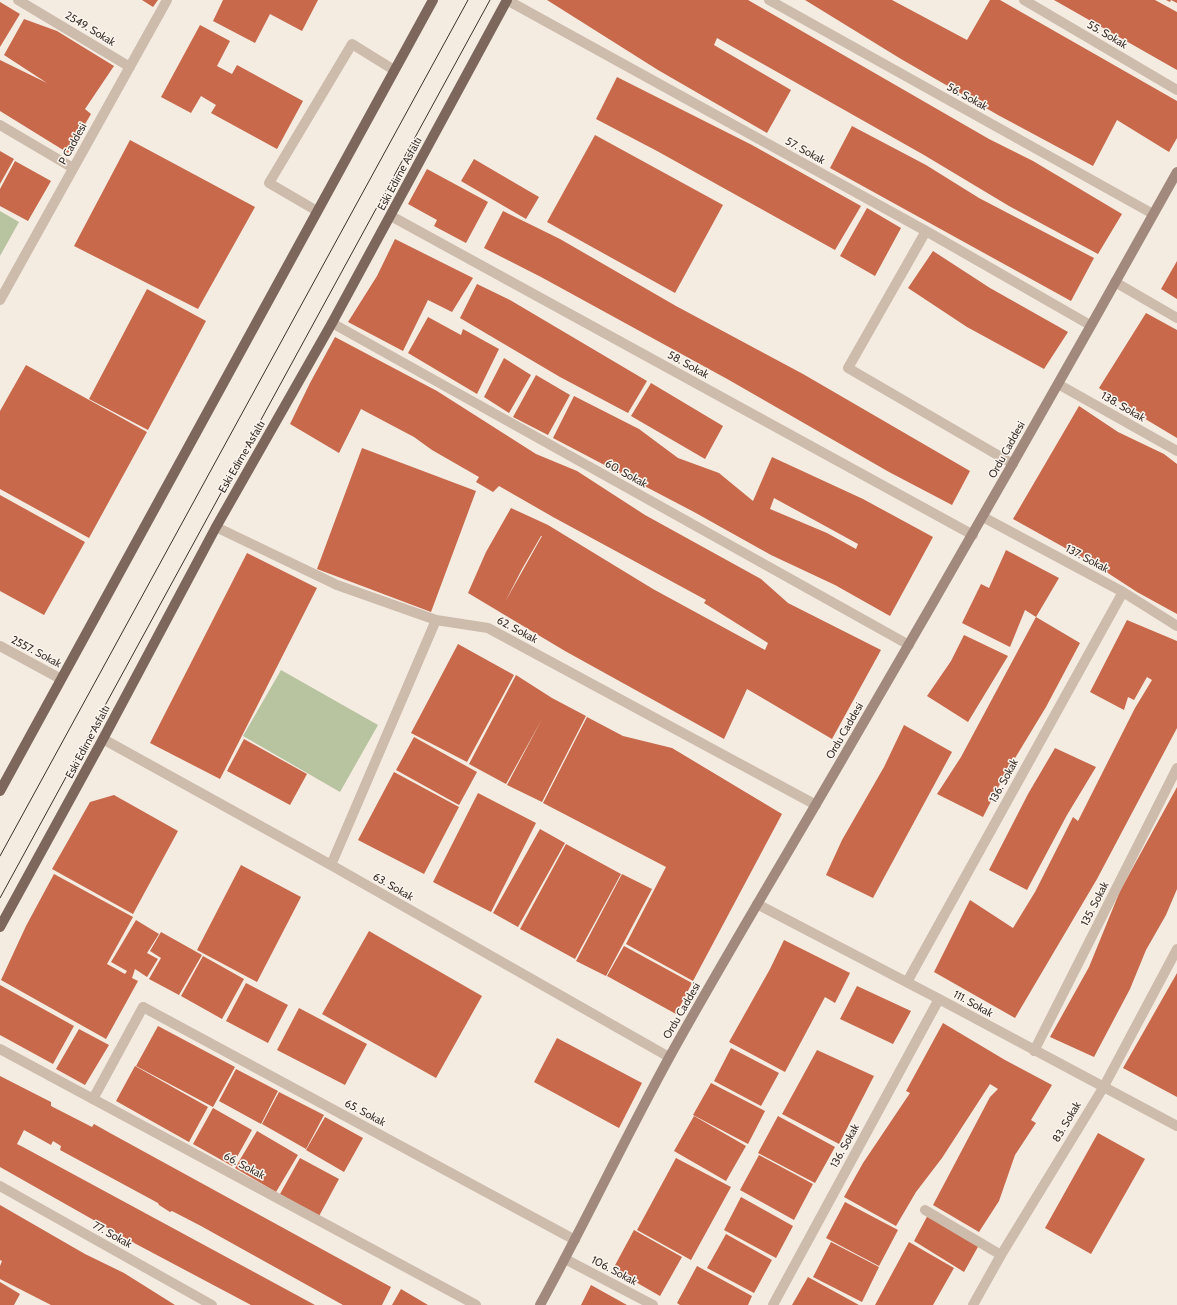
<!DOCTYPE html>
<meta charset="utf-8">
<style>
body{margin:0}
canvas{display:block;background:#f4ebe1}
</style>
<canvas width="1177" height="1305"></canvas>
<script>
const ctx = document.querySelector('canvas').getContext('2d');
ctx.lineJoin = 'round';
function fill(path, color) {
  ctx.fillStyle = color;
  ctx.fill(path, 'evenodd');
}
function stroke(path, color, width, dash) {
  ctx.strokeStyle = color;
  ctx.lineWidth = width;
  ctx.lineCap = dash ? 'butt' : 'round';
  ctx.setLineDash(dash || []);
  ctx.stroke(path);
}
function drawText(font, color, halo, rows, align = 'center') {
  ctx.font = font + ' Cabin,sans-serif';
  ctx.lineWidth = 3;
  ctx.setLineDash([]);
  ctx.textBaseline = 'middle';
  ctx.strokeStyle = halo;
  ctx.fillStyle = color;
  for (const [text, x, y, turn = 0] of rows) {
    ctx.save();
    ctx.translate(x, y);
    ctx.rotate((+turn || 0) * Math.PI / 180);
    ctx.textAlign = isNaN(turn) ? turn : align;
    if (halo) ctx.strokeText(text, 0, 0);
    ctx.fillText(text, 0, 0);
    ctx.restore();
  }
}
fill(new Path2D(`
 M0,211L19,222L0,256Z
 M281,670L378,725L340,792L243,736Z`), '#b8c4a0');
fill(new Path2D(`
 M142,0H158L153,7Z
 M223,0H318L302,31L270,14L255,43L213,21Z
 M547,0H748L989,139L1033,161L1122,214L1098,254L1009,206L924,155L717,38L714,45L791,90L767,133L658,70Z
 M805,0H892L967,40L990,0H1000L1177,101V138L1169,152L1117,120L1093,166L998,115L901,59Z
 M1054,0H1155L1177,12V70Z
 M1166,0H1177V3L1171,0L1170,2Z
 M0,2L20,14L0,47Z
 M24,19L57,31L114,66L85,109L91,114L68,153L0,111V60L47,83L4,55Z
 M200,25L230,41L217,66L232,74L237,65L303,101L277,149L211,113L216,105L201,96L191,113L161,97Z
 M617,77L752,145L861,206L835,250L657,151L596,119Z
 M852,126L926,165L979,198L1094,258L1071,301L830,168Z
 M595,135L723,205L675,293L547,222Z
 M130,140L255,207L198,309L74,246Z
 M0,151L14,159L0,184Z
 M474,159L539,197L526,219L461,181Z
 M15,161L51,181L28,221L0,206V189Z
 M427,169L488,202L466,243L434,226L437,220L408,204Z
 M867,208L901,228L875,276L840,256Z
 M503,211L560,239L676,306L803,374L970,471L952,505L889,472L729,380L541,277L484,248Z
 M395,239L473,278L452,312L428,300L403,351L348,322L377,276Z
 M933,251L990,288L1068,332L1044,369L967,327L908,288Z
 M1177,261V299L1161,289Z
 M477,284L510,300L647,381L628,413L560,377L460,318Z
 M147,289L206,321L148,430L89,399Z
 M1146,313L1177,330V438L1147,420L1099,388Z
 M428,317L461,335L463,329L499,349L477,394L408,353Z
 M335,337L437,391L536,454L577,471L645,515L761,579L788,603L881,650L832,739L747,689L724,739L565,651L468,593L486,552L511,508L548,525L653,589L765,650L768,643L704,603L706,600L553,517L499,486L493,492L476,482L479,477L432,450L414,437L361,409L339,453L290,424L310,383ZM541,536H542L505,602L522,569Z
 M504,358L531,375L509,413L484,397Z
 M26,365L147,432L89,538L0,489V411Z
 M536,375L570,395L548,435L513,417Z
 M651,383L723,426L705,459L631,416Z
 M574,396L639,429L678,458L719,473L753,501L772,457L863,499L933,537L890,616L835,585L771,555L694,512L553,438ZM774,498L858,544L856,549L827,533L770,509Z
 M1079,406L1118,432L1164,454L1177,464V614L1137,592L1094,564L1013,519Z
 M362,448L476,491L431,612L317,569Z
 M0,495L85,542L44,615L0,591Z
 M1006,550L1059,578L1036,617L1025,610L1010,647L962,623L981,584L989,588Z
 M247,553L317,588L220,779L150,743Z
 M1036,617L1080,643L1046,707L1003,778L983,817L937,794L961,757Z
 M1127,620L1177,641V728L1097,879L1015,1018L934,972L970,900L1013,928L1035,892L1073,817L1078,821L1135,708L1152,680L1147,677L1134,700L1128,697L1124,710L1090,692Z
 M964,635L1008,656L968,722L927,696L951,661Z
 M458,644L514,675L467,762L411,733Z
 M516,675L552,698L586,716L542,802L507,785L542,719L506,784L469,764Z
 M587,717L623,736L672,748L782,814L693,981L626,944L666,867L543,803Z
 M904,725L952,752L873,898L826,875L842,840L884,767Z
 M414,737L477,772L459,805L396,770Z
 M244,739L307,774L290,805L227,771Z
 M1055,748L1096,767L1067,815L1027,890L989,870L1028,794Z
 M394,772L459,807L424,874L358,840Z
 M1177,787V889L1166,915L1146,950L1130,989L1094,1057L1050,1037L1089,967L1120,891Z
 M478,793L536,823L491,912L433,882Z
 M114,795L178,831L133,914L52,869L90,802Z
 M540,829L565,843L518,927L493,913Z
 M566,844L621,874L575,959L520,929Z
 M241,865L301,897L257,982L197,950Z
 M54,874L133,917L107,964L125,974L127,971L111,962L136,920L159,934L147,953L158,959L147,977L135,969L132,978L138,981L106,1039L1,980L26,926Z
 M622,874L652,889L606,976L576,961Z
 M369,931L482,996L436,1078L322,1014Z
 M161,932L202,955L179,995L149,979L161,958L150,951Z
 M784,940L850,973L835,1003L825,997L785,1072L729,1042L770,969Z
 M624,946L692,983L676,1014L607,976Z
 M203,956L244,979L222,1019L181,996Z
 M1177,973V1097L1123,1068Z
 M246,983L288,1005L268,1043L226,1021Z
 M0,985L74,1026L53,1064L0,1035Z
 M857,986L911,1011L893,1044L840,1019Z
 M299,1008L367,1044L345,1085L277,1050Z
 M943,1023L1005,1060L1052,1085L1031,1120L1036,1123L1015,1155L999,1201L979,1232L933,1205L990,1097L998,1089L990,1084L942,1158L916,1192L896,1226L844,1197L863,1163L910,1093L906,1091Z
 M158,1026L235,1067L213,1107L136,1066Z
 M79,1029L109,1045L85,1085L56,1069Z
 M557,1038L642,1083L619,1128L534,1082Z
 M731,1048L779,1073L761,1106L714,1081Z
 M817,1050L874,1076L839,1144L782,1114Z
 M135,1066L208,1107L189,1142L116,1101Z
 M236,1069L278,1091L261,1124L219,1101Z
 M0,1076L51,1102V1106L92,1127L94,1124L110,1133L391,1287L382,1305H343L201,1226L172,1211L170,1212L159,1205L158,1203L60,1150L61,1146L53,1141L51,1145L24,1130L17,1144L23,1147L315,1305H251L136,1244L0,1167V1128L5,1130L0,1128Z
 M711,1083L765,1111L748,1144L693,1115Z
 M279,1092L324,1115L306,1149L262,1124Z
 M213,1108L252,1130L232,1166L193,1144Z
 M694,1116L746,1146L726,1181L674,1151Z
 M778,1116L835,1147L815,1183L758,1153Z
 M325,1117L363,1138L344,1172L306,1150Z
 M257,1131L298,1155L276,1192L235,1168Z
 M1098,1133L1145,1159L1091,1254L1045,1228Z
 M759,1155L813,1184L794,1220L740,1190Z
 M300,1158L339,1179L319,1216L280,1194Z
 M676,1158L731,1187L691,1260L637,1230Z
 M741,1197L793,1226L776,1258L724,1230Z
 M845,1202L898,1230L879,1266L826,1238Z
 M0,1205L85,1254L124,1273L175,1305H51L0,1279V1266L2,1261L0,1260Z
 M929,1213L979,1245L964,1272L914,1241Z
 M634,1230L682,1257L660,1296L613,1269Z
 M726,1234L772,1260L754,1293L707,1268Z
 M831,1242L879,1267L862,1302L813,1277Z
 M909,1242L954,1268L933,1305H875Z
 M697,1266L752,1296L748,1305H680L677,1303Z
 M808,1277L859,1305H792Z
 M0,1282L20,1294L14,1305H0Z
 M591,1285L627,1305H581Z
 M401,1289L428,1305H392Z`), '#c8694b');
stroke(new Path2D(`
 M317,211L269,183L352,44L394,70
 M93,1099L143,1007`), '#cdbbac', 10);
stroke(new Path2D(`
 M18,0L130,67
 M507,0L926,231L1090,325
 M769,0L1153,214
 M1024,0L1177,90
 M0,125L73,168
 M391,216L973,535
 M926,231L848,368L1013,464
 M1115,282L1177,318
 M0,300L167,0
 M332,323L909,645
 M1058,384L1177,451
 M983,517L1123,592L1177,626
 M216,527L337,585L436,620
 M0,646L61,679
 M103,739L331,865L669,1057
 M331,865L436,620L488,628L816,805
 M757,904L939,999L1177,1126
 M907,982L1123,592
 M143,1007L575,1240
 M0,1049L476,1305
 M1034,1051L1177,768
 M0,1186L212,1305
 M925,1210L1001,1255
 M565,1259L653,1305
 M773,1305L939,999
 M973,1305L1001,1255L1103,1088L1177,949`), '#cdbbac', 10);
stroke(new Path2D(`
 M540,1305C585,1223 625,1138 670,1056C727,953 788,853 847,751C959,559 1069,366 1177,172`), '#a18a7d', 10);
stroke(new Path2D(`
 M0,791L433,0
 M0,927L103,739L216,527L332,323L507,0`), '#7d675c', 10);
stroke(new Path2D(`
 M0,856L468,0
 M0,898L490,0`), '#3b302b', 1);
drawText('11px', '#3b302b', '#fbf5ee', [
 ["2549. Sokak",90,29,31],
 ["55. Sokak",1107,35,30],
 ["56. Sokak",967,97,29],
 ["P Caddesi",73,144,-61],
 ["57. Sokak",805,151,29],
 ["Eski Edirne Asfaltı",400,174,-62],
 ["58. Sokak",688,365,29],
 ["138. Sokak",1123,407,30],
 ["Ordu Caddesi",1007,450,-61],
 ["Eski Edirne Asfaltı",242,457,-60],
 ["60. Sokak",626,474,29],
 ["137. Sokak",1087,559,28],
 ["62. Sokak",517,630,28],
 ["2557. Sokak",36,652,28],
 ["Ordu Caddesi",845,731,-60],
 ["Eski Edirne Asfaltı",88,742,-62],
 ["136. Sokak",1004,781,-61],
 ["63. Sokak",393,887,30],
 ["135. Sokak",1095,904,-63],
 ["111. Sokak",973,1004,29],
 ["Ordu Caddesi",682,1011,-60],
 ["65. Sokak",365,1113,28],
 ["83. Sokak",1067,1122,-59],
 ["136. Sokak",845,1146,-61],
 ["66. Sokak",244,1166,28],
 ["77. Sokak",112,1235,29],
 ["106. Sokak",614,1271,28]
]);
</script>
